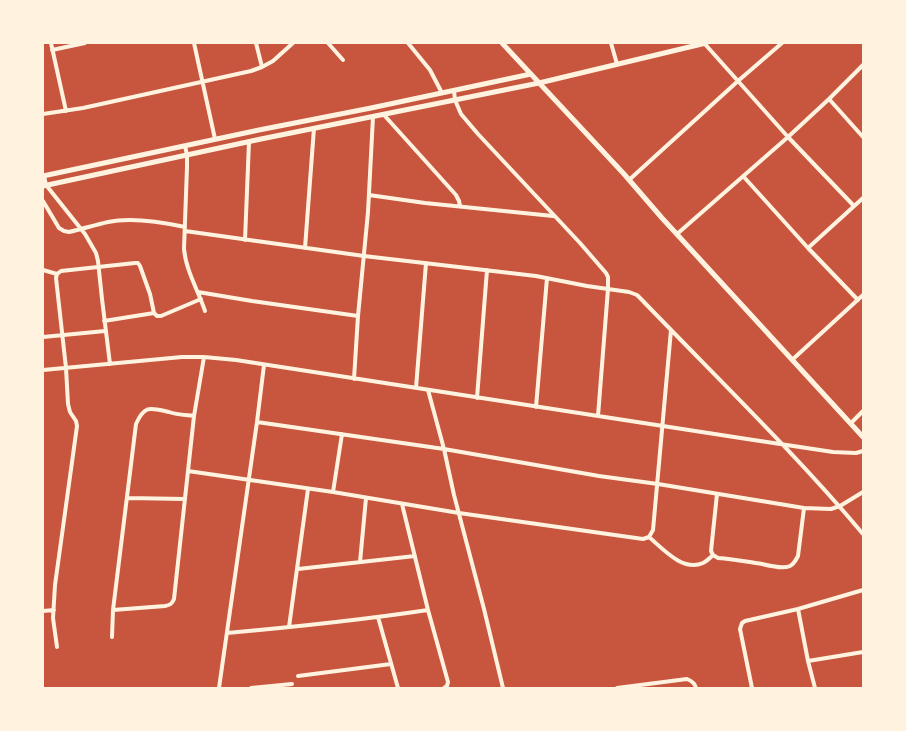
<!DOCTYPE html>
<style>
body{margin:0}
#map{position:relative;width:906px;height:731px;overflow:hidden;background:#c8553d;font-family:Poppins,sans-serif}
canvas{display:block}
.frame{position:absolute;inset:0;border:44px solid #fff3e0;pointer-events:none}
</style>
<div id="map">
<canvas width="906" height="731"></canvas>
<div class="frame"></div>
</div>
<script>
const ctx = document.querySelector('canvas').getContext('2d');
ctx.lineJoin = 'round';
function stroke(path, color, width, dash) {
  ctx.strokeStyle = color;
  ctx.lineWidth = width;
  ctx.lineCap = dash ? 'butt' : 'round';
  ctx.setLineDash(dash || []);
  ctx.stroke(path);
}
stroke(new Path2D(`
 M51,43L66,111
 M194,43L215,139
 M256,43L262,67
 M328,43L343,60
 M408,43L430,70L442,93
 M611,43L617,64
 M704,43L788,137L854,206
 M52,50L85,43
 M454,91L455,100L461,114L478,134L580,243L606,273L608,277V289L598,416
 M829,99L863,137
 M43,114L83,108L251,71L262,67L273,61L293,43
 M384,115L456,195L459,201L460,206
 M185,146L187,155V167L184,249C186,271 198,290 205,311
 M44,176L46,185L85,234L96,253L98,261L102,299L110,364
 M743,176L808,248L858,300
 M629,180L738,81L782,43
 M369,195L425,203L553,216
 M43,201L59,228L64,231L69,232C82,229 95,225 108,222C131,217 162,222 185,227
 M185,231L364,256L536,276L587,286L629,292L637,295L642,300C716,377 794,452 863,534
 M677,234L788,137L829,99L863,65
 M245,240L249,142
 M305,248L314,128
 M808,248L863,198
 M43,270L57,274
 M198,292L252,301L358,316
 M104,321L154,313
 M43,337L105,331
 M792,360L863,295
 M43,370L182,357H204L236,360L747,439L833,452L856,453L863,451
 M354,379L358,316L368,212L373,117
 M416,388L426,263
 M428,390L444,449L454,495L484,609L503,688
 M477,398L487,270
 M536,407L547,278
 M257,422L444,449L599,476L658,484L804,508L831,509L840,506L863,492
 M851,423L863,411
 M188,471L333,492L459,513L643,539L649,537L653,530L671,330
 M333,492L342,434
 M717,494L711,551L713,555L718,558C731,559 743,561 756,563C765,564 781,570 790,566C794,564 796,560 798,556L804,508
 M127,498L185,499
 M402,504L428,610L448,682L447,686L444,688
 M649,537C663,549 683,572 703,563C707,561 710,558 713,555
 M360,562L366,498
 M298,569L415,556
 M798,609L808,661L815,688
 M113,610L165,606C170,605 172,604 174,599L194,416L204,357
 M43,611L54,610
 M378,617L398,688
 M289,627L308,489
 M227,633C294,627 361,620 428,610
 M112,637L113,610L136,424C145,404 151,408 169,412C177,415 186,415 194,416
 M57,647L53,618L55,585L77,426L76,421L70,412L68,404L66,368L56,278L57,274L61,271L135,263H138L140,266L150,294L154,313L157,316H161L201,299
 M808,661L863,652
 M298,676L391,664
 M219,688L257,422L264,365
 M251,688L292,684
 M617,688L687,679C692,681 695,683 696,688
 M752,688L740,629L742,623L745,621L798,609L863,590`), '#fff3e0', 4);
stroke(new Path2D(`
 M502,43L624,174L662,218L863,437
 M43,176L259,130L371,108L531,74
 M43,186L261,139L539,83L706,43`), '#fff3e0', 5);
</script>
